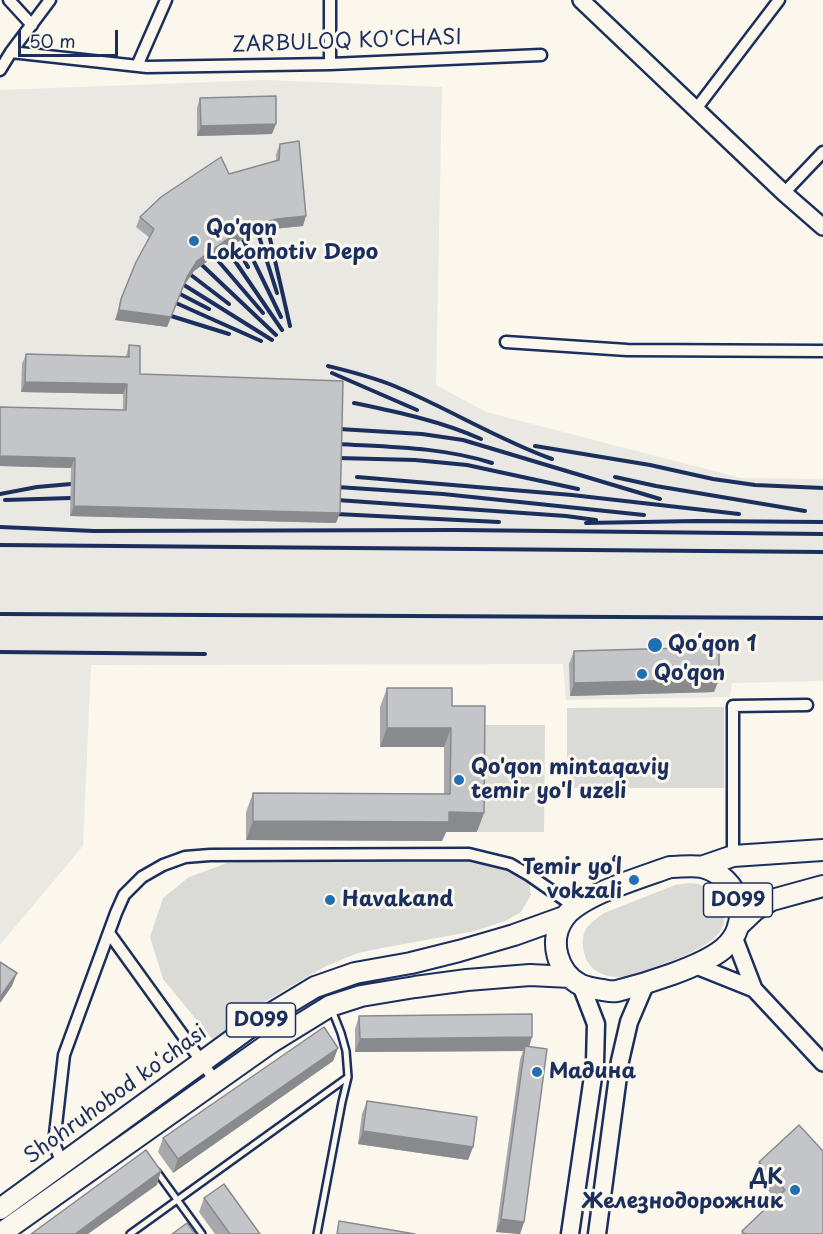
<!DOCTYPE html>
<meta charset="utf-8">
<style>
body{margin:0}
#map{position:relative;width:823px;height:1234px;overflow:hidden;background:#fbf7ec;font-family:"Playpen Sans",sans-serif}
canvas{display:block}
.scale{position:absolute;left:18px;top:30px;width:100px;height:27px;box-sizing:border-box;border:3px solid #1b2f5e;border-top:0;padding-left:8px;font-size:18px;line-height:21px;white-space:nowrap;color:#1b2f5e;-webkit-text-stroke:4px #fbf7ec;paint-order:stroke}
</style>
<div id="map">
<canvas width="823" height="1234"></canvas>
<div class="scale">50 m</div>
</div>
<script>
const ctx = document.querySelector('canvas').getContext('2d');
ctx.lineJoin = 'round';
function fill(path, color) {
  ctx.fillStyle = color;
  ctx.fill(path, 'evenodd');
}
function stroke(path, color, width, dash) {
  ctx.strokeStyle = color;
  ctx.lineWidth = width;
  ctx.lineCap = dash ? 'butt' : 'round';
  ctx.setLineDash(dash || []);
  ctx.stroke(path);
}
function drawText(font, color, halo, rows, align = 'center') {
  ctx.font = font + ' "Playpen Sans",sans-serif';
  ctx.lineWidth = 6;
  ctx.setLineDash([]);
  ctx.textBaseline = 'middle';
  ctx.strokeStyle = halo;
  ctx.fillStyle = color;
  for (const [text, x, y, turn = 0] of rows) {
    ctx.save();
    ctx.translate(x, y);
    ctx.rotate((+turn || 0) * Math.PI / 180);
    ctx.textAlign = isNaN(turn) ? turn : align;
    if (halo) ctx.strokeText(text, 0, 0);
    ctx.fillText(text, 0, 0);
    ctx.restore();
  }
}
fill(new Path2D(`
 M265,80L442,87L436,385L486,412L741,478L823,479V681L732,683L730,697L566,700L563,664L91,665L83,846L0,945V90Z`), '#eae8e2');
fill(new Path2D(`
 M724,707V788H567V708Z
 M479,725H545L544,832H478Z
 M286,857L482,861L516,870L529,881L531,895L521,912L505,921L475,931L382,948L358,953L326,966L269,999L213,1040L163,979L150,937L163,898L189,877L227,863Z
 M690,883C708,885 714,888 721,906C724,913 726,921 722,928C713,950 651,968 628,977C609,979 588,973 584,952C582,944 582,936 586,929C590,923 597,918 604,913L675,885Z`), '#dadad7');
const lane = new Path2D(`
 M157,1172L202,1234
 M130,1234L348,1077
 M317,1234L342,1102L348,1077L346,1051L341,1033L332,1010`);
const street = new Path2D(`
 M9,0L32,25
 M330,0V64
 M11,52L147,67L330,64L541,55
 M137,66L166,0
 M0,70L11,52L50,0
 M696,109L779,0
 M784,193L823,152
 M506,342L627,350L823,351
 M733,856V706L807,705
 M109,933L202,1062L215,1081
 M62,1164L54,1143L64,1055L116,913L124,895L142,877L163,865L185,857L210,855L469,854L510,864L529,875L575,907`);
const secondary = new Path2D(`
 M581,0L784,193L823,227
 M734,937L754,989L823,1063
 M694,965L754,989`);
const primary = new Path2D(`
 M570,1234L595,1063L596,1024L581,985
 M597,1234L620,1061L629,1022L646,982`);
const highway = new Path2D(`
 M670,867C680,867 693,865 702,867C740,877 754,923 723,949C701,967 645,984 617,991C612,992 608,991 603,990C596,989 588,988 581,985C557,973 548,940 564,918C580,895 643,877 670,867Z
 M701,867L733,856L823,850
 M738,926L755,910L772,900L823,886
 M0,1209L257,1022L315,987L355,973L411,963L459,951L514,935L564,917
 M0,1234L270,1043L330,1006L361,996L415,987L467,980L530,975L570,977`);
stroke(lane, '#1b2f5e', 10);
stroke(street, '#1b2f5e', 15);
stroke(secondary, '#1b2f5e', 20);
stroke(primary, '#1b2f5e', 21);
stroke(highway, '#1b2f5e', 24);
stroke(lane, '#fbf7ec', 5);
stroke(street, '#fbf7ec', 10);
stroke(secondary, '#fbf7ec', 15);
stroke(primary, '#fbf7ec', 16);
stroke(highway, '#fbf7ec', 20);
stroke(new Path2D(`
 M268,230L290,326
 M258,233L277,293
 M243,239L281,317
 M234,243L248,267
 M226,248L282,330
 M214,256L263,313
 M202,265L276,335
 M191,275L229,304
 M184,285L272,340
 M180,294L209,309
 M176,303L261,341
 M171,316L229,334
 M328,366C352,372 377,378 399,388C451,410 499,440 552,459
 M332,373L417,410
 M354,403C397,412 441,421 481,439
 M339,429L422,434L463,440L660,499
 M338,444C390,447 442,447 492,463
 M535,446L650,465L713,479L755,485L823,488
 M338,458L415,460L467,465L578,489
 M357,477L572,495L739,514
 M615,477L656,486L805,511
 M337,487L443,494L644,515
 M0,494L37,487L71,484
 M5,500L71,498
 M337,500L566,516L596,520
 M336,514L499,522
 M586,523L697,521L823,522
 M0,527L94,531L456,530L823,534
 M0,545L823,552
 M0,614L823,618
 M0,652L205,654`), '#1b2f5e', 4);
fill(new Path2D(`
 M200,98L272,134L197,136V108Z
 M280,144L303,226L273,229L249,236L226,248L194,271L183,287L167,327L115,320L121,299L150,238L136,227L140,217L229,174L276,161V154Z
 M129,345L140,374L336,523L70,516L71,468L0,466V407L123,410V394L21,392L22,364L26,354L126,356Z
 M574,651L719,679L714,692L570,696L569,664Z
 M387,688L452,706L477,832H446L442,841L246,840V812L253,793L444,794V747H380V707Z
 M359,1016L529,1047L524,1222L520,1234L496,1232L520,1060L523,1051L355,1052V1029Z
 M338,1048L333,1061L173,1173L158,1152L163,1138Z
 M367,1101L473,1147L468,1160L358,1144L362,1114Z
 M823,1151V1234H741L742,1231L776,1199L754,1175L759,1162Z
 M204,1198L260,1234H215L199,1212Z`), '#a8a9ad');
fill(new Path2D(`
 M276,124L272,134L197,136L201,126Z
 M306,216L303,226L273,229L249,236L226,248L194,271L183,287L167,327L115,320L119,310L187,277L197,261L229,238L253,225L277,219Z
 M25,382L127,384L123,394L21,392Z
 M0,456L75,458L71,468L0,466Z
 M74,506L340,513L336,523L70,516Z
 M719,679L714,692L570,696L574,683Z
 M387,728H451L444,747H380Z
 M449,812L484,813L477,832H446L442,841L246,840L253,821Z
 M17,973L12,986L0,1003V997Z
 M532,1037L528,1051L525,1046L523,1051L355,1052L360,1039Z
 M338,1048L333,1061L173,1173L178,1159Z
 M363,1131L473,1147L468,1160L358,1144Z
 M161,1171L157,1185L88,1234H75Z
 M501,1219L524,1222L520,1234L496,1232Z`), '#888a8d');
const building = new Path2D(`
 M276,96V124L201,126L200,98Z
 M299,141L306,216L277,219L253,225L229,238L197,261L187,277L171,317L119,310L121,299L136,262L154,229L140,217L161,197L221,157L229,174L279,160L280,144Z
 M129,345L140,346V374L343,381L340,513L74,506L75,458L0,456V407L126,410L127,384L25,382L26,354L129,357Z
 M719,647V679L574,683V651Z
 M387,688H452V706H485L484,813L449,812V822L253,821V793L450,794L451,728H387Z
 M0,962L17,973L0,997Z
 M532,1014V1037L360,1039L359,1016Z
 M324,1027L338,1048L178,1159L163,1138Z
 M525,1046L547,1049L524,1222L501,1219Z
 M367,1101L477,1117L473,1147L363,1131Z
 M799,1125L823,1151V1234H745L742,1231L785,1190L759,1162Z
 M146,1150L161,1171L75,1234H31Z
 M224,1184L260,1234H230L204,1198Z
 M339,1221L415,1234H337Z
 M187,1223L195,1234H172Z`);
fill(building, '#c3c5c9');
stroke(building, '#888a8d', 1.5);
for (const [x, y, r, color] of [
 [194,241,6,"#1f6fb2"],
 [655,645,8,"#1f6fb2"],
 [642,674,6,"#1f6fb2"],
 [459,780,6,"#1f6fb2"],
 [634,880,6,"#1f6fb2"],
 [330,900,6,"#1f6fb2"],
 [537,1072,6,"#1f6fb2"],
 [795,1190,6,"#1f6fb2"]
]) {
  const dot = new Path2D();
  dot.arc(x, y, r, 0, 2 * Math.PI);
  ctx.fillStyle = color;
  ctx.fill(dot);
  stroke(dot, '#fbf7ec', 2);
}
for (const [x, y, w] of [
 [738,900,69],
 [261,1020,69]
]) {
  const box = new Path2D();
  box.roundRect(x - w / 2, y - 17, w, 34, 4.5);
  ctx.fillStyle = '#fbf7ec';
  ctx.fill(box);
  stroke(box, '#1b2f5e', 1.5);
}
drawText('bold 20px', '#1b2f5e', null, [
 ["D099",738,900],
 ["D099",261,1020]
]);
drawText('21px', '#1b2f5e', '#fbf7ec', [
 ["ZARBULOQ KO'CHASI",347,42,-2],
 ["Shohruhobod koʻchasi",116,1095,-36]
]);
drawText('bold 21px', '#1b2f5e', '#fbf7ec', [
 ["Qo'qon",206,229],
 ["Lokomotiv Depo",206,253],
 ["Qoʻqon 1",668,645],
 ["Qo'qon",654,674],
 ["Qo'qon mintaqaviy",471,768],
 ["temir yo'l uzeli",471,792],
 ["Temir yo‘l",622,868,"right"],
 ["vokzali",622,892,"right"],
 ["Havakand",342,900],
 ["Мадина",549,1072],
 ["ДК",783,1178,"right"],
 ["Железнодорожник",783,1202,"right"]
], 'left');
</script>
